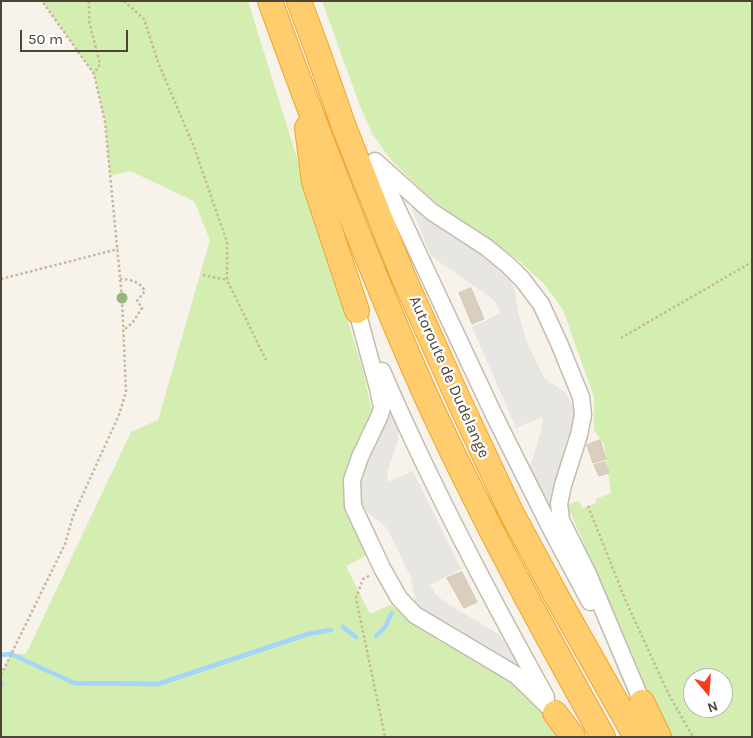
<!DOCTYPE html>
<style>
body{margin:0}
#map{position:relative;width:753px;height:738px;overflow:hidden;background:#f7f3eb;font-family:Karla,sans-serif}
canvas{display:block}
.frame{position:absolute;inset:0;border:2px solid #4c4437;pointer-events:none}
.north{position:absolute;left:683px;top:668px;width:50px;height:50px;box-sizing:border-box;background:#fff;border:1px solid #b7b4af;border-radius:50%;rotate:162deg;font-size:14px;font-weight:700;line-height:20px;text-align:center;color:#4c4437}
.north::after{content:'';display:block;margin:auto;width:18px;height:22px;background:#ff391a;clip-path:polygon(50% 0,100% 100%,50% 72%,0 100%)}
.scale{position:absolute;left:20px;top:30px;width:108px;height:22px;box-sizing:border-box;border:2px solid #4c4437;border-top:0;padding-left:6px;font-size:15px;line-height:18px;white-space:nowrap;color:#4c4437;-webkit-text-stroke:4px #fff;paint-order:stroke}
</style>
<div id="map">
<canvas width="753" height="738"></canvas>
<div class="frame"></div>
<div class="north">N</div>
<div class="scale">50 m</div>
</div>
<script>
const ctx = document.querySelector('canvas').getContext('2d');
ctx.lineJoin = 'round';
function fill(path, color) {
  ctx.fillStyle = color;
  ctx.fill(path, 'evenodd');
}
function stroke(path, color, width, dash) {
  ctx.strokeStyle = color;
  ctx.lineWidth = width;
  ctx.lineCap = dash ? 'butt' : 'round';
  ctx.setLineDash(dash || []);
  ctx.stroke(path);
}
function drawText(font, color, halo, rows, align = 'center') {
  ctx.font = font + ' Karla,sans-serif';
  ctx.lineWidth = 4.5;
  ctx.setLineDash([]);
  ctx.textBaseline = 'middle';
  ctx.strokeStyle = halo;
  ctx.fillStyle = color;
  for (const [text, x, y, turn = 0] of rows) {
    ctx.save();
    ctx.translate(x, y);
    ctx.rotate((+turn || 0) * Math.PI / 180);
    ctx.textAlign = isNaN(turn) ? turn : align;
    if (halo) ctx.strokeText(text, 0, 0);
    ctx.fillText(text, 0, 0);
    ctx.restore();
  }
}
fill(new Path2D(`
 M42,1H248L363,370L372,412L343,482L345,511L367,555L346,566L370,614L390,605L492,668L537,704L561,737H1V675L11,654H26L131,432L158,420L210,240L194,201L130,171L110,176L105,122L94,74Z
 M322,1H752V737H667L650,699L628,643L567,505L579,501L582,508L596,503V499L611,493L604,444L594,430V397L563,310L545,285L517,259L434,202L392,161L373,135L360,106ZM693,678H723V708H693Z`), '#d3eeb0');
fill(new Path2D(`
 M408,199L507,273L514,287L518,312L526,340L539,368L545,379L566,393L573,406L574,427L549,507L531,474L530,465L535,452L541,430L543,417L516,428L472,327L501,313L494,300L431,256Z
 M387,408L395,419L398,430V440L387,473L388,482L413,471L461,569L430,585L436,595L448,604L500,635L513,655L518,669L419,611L415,600L411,578L388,530L381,522L371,516L361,504L358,489L362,470Z`), '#e8e6e2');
stroke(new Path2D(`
 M343,627L356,637
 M376,636L385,627L392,613
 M1,655L11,654L74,683L158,684L308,634L331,630
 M1,683V685`), '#a3d6f8', 4.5);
const building = new Path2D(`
 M471,288L484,319L472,324L459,293Z
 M600,440L606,459L593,463L587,445Z
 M605,462L609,473L599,476L594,465Z
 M462,572L477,602L464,608L447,578Z`);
fill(building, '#dacfbf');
stroke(building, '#d5c7b1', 1);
const minor = new Path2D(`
 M375,161L432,212L486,247L508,265L522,279L541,304L559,343L581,397L583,415L579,435L563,485L559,504L561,520L588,574L642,702
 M379,170L494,415L553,533L590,602
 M357,311L378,388L382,407L380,415L360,457L352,480L353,506L382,568L399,598L415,615L516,675L555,713
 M382,371C430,483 487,591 546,697`);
const highway = new Path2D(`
 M270,1C317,131 366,260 422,387C476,507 539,622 603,737
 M299,1L319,55L344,127L403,276L460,403L511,512L558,599L636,737
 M307,128L314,182L357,311
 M642,702L659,737
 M555,713L573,737`);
stroke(minor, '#c4bbac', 19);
stroke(highway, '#eea52e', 26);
stroke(new Path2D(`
 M89,1V21L100,64L94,74
 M124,1L144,19L158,62L194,147L227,242V280L266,360
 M203,275L227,280
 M1,279L118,249
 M120,279C130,279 140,282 145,291L137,301L142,308L133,322L124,330
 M621,338L752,262
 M588,506L625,599L668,693L693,737
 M369,576L363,579L356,598L385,737
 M1,675L65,544L73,516L119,415L126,392L122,298L105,122L94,74L42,1`), '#c7b79c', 2.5, [2.5, 2.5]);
stroke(minor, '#fff', 16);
stroke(highway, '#ffcd6e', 24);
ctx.fillStyle = '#96b47c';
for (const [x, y] of [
 [122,298]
]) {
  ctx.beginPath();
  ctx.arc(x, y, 5.5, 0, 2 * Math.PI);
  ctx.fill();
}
drawText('16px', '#4c4437', '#fff', [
 ["Autoroute de Dudelange",449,377,66]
]);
</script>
